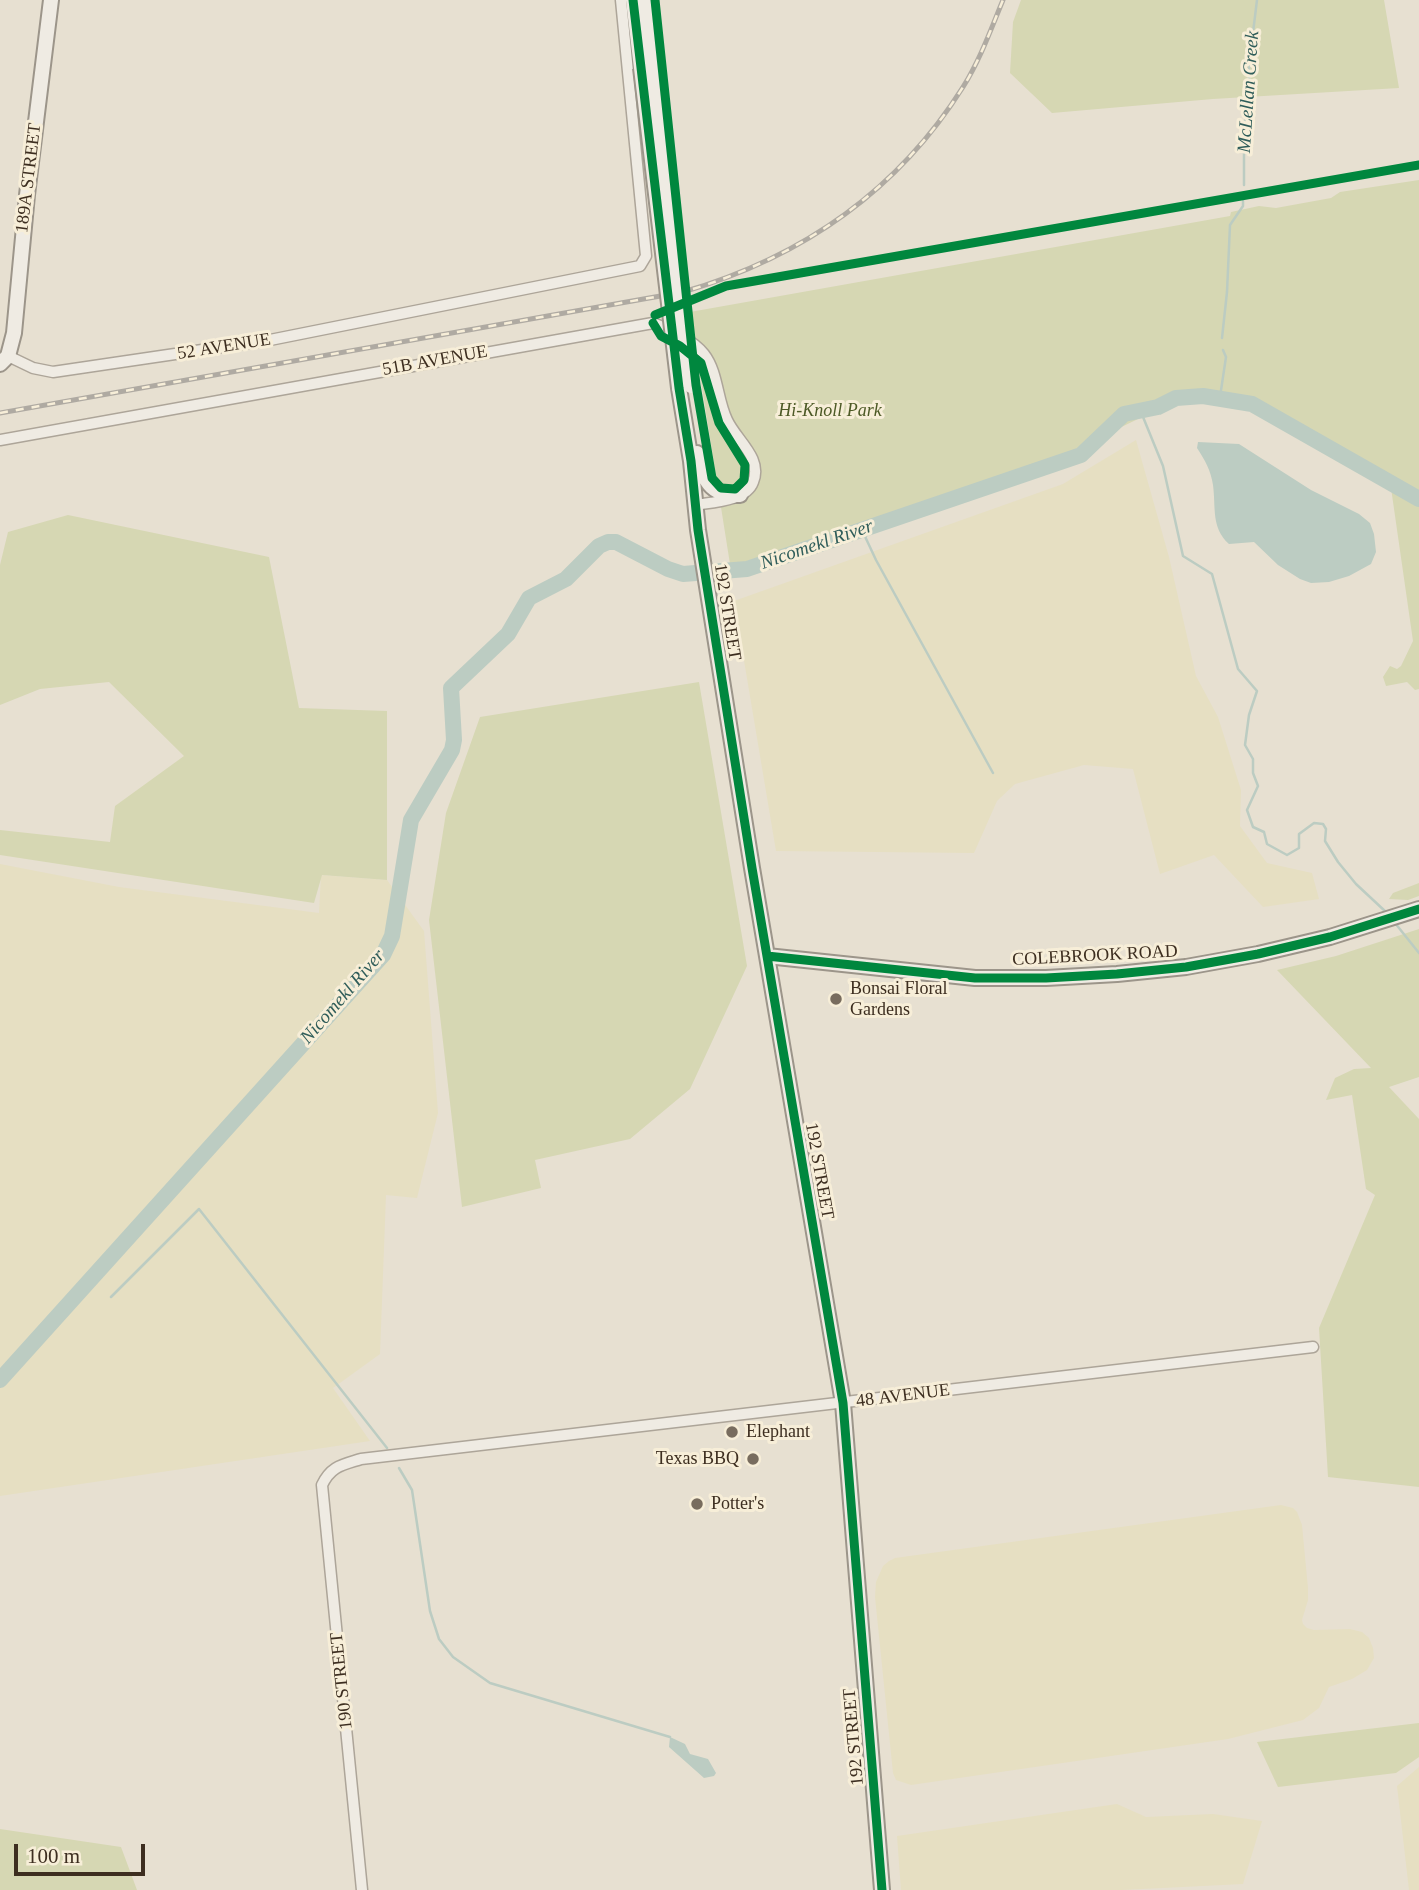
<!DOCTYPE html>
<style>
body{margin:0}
#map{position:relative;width:1419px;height:1890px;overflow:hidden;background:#e7e0d1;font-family:Georgia,serif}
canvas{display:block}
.scale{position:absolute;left:14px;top:1844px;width:131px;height:32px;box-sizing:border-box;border:4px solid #3d2e20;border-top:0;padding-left:9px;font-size:21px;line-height:24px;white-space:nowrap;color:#3d2e20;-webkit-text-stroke:5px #f7eed8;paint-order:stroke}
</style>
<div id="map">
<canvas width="1419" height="1890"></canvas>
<div class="scale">100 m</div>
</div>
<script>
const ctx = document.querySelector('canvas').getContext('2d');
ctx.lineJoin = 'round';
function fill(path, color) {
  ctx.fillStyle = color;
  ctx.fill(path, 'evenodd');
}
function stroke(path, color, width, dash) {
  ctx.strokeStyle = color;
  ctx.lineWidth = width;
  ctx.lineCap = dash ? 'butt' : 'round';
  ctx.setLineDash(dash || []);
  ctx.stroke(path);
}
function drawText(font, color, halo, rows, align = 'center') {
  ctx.font = font + ' Georgia,serif';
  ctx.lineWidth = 6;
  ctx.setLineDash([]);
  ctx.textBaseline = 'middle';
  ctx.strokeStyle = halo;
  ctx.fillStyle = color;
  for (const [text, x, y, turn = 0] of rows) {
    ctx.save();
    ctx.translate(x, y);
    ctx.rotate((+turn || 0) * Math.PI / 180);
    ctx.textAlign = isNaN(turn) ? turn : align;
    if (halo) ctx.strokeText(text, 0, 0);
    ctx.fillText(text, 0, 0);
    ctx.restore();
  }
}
fill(new Path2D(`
 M1136,440L1169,557L1196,676L1218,717L1241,790L1240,826L1267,863L1312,873L1319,899L1263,907L1214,855L1160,874L1133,769L1084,765L1015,784L997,801L974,853L776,851L734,601L1063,484Z
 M0,864L119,887L319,913L321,875L387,880L424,931L438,1113L417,1198L386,1195L380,1354L333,1388L370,1441L0,1496Z
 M1281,1505L1293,1508L1297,1512L1302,1525L1308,1588V1600L1302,1620L1303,1624L1307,1628L1314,1630L1350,1629L1362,1632L1369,1638L1373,1648L1374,1658L1367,1670L1352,1679L1329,1687L1319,1708L1303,1720L1228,1739L911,1785L896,1780L893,1773L875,1597L876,1582L883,1566L889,1561L895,1558Z
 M1419,1767V1890H1409L1397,1786Z
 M1117,1804L1146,1817L1213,1814L1262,1821L1243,1884L1122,1890H901L897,1836Z`), '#e6dfc2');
fill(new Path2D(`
 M1021,0H1384L1399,88L1213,99L1052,113L1010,73L1013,22Z
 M1419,180V689L1415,690L1407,682L1386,686L1383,677L1390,666L1397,669L1401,666L1413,641L1390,481L1343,454L1252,410L1219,401L1189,400L1167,405L1053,460L958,499L875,525L774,562L730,564L690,312L1230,216L1231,212L1259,206L1276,208L1331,198L1340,192Z
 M68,515L269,557L299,708L387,711V880L322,875L314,903L0,855V830L110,842L115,806L184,756L109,682L40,689L0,705V565L8,532Z
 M699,682L747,966L690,1089L630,1139L535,1160L541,1188L462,1207L429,920L446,813L480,717Z
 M1419,883V896L1408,900L1389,899L1393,893Z
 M1419,929V1077L1389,1087L1419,1119V1487L1328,1477L1319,1328L1375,1195L1366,1189L1352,1095L1326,1100L1335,1078L1354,1069L1371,1068L1277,970L1336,956Z
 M1419,1723V1757L1396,1773L1278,1787L1257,1742Z
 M0,1829L121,1847L137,1890H0Z`), '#d6d7b3');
fill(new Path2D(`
 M1198,442L1239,444L1311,490L1359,514L1370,523L1374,534L1376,552L1371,564L1349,576L1329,582L1311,583L1300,579L1278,565L1254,542L1229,544C1211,528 1216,508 1213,485C1211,471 1205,460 1197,448Z
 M670,1737L685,1744L690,1754L708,1759L716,1773L714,1776L704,1778L669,1747Z`), '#bcccc2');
stroke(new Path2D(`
 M1244,185V129L1249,98V65L1257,0
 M1222,338L1227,292L1230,225L1243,206V201
 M1220,397L1226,357L1223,350
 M1141,412L1163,466L1183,556L1212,574L1238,669L1257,691L1249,715L1245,745L1253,759V773L1258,786L1247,810L1253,827L1264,832L1267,844L1287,855L1299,848V834L1314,823L1323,824L1326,829L1325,841L1338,862L1356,884L1386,912
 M862,530L876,560L993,773
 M1395,923L1419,953
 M111,1297L199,1209L387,1448
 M399,1468L412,1490L430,1611L439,1639L453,1657L490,1683L670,1737`), '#bcccc2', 2.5);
stroke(new Path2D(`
 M0,1380L383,955L392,936L411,820L452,750L454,740L451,688L508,634L529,598L566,579L599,546L608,542H616L668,569L683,574L747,569L1081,455L1124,414L1158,407L1176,398L1203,396L1252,404L1419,499`), '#bcccc2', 16);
const street = new Path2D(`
 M8,356L33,368L53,372L270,340L640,266L646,256L621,0
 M0,440L653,323C670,330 692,339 704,354C718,372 717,400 727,420C736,440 763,458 753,482C746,501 713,502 695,505
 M362,1890L322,1485C331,1466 342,1465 361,1459L1313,1347`);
const secondary = new Path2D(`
 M633,0L641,68
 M644,0L652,66
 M0,364L8,356L14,333L27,195L51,0
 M679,388L691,461L698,530L752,868L843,1403L882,1890
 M697,453C704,480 709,496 740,495
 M767,956L975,978H1046L1117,974L1186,967L1258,954L1330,937L1419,909`);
stroke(street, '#ada599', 13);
stroke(secondary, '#9c958a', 18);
stroke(street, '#efebe3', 10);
stroke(secondary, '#efebe3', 14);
const rail = new Path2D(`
 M0,413L683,292C800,258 897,192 963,87C980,60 991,29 1003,0`);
stroke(rail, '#afaaa2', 5);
stroke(rail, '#f7eed8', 2.5, [8]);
const secondaryBridge = new Path2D(`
 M652,66L691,386
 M641,68L679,388`);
stroke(secondaryBridge, '#9c958a', 18, []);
stroke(secondaryBridge, '#efebe3', 14);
stroke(new Path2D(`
 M633,0L679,388L691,461L698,530L752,868L843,1403L882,1890
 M655,315L726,286L1419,165
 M653,323L661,336L680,346L701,363L719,423L745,465L744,480L735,489L721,488L712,478L696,385L692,349L655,0
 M767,956L975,978H1046L1117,974L1186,967L1258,954L1330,937L1419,909`), '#00873e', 9);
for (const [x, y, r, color] of [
 [836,999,7,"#786c5e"],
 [732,1432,7,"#786c5e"],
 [753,1459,7,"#786c5e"],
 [697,1504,7,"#786c5e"]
]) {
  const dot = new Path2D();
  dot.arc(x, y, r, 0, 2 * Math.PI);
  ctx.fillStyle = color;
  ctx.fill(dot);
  stroke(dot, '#f7eed8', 2.5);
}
drawText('18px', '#3d2e20', '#f7eed8', [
 ["189A STREET",29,178,-83],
 ["52 AVENUE",224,347,-9],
 ["51B AVENUE",435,361,-10],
 ["192 STREET",727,612,81],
 ["COLEBROOK ROAD",1095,956,-3],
 ["192 STREET",819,1171,80],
 ["48 AVENUE",903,1396,-7],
 ["190 STREET",342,1681,-96],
 ["192 STREET",854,1737,-95]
]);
drawText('italic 18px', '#4d5a26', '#f7eed8', [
 ["Hi-Knoll Park",830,411]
]);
drawText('18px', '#3d2e20', '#f7eed8', [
 ["Bonsai Floral",850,989],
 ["Gardens",850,1010],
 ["Elephant",746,1432],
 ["Texas BBQ",739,1459,"right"],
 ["Potter's",711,1504]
], 'left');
drawText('italic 19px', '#2f5d5a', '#f7eed8', [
 ["McLellan Creek",1249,92,-86],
 ["Nicomekl River",817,545,-19],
 ["Nicomekl River",343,997,-49]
]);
</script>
